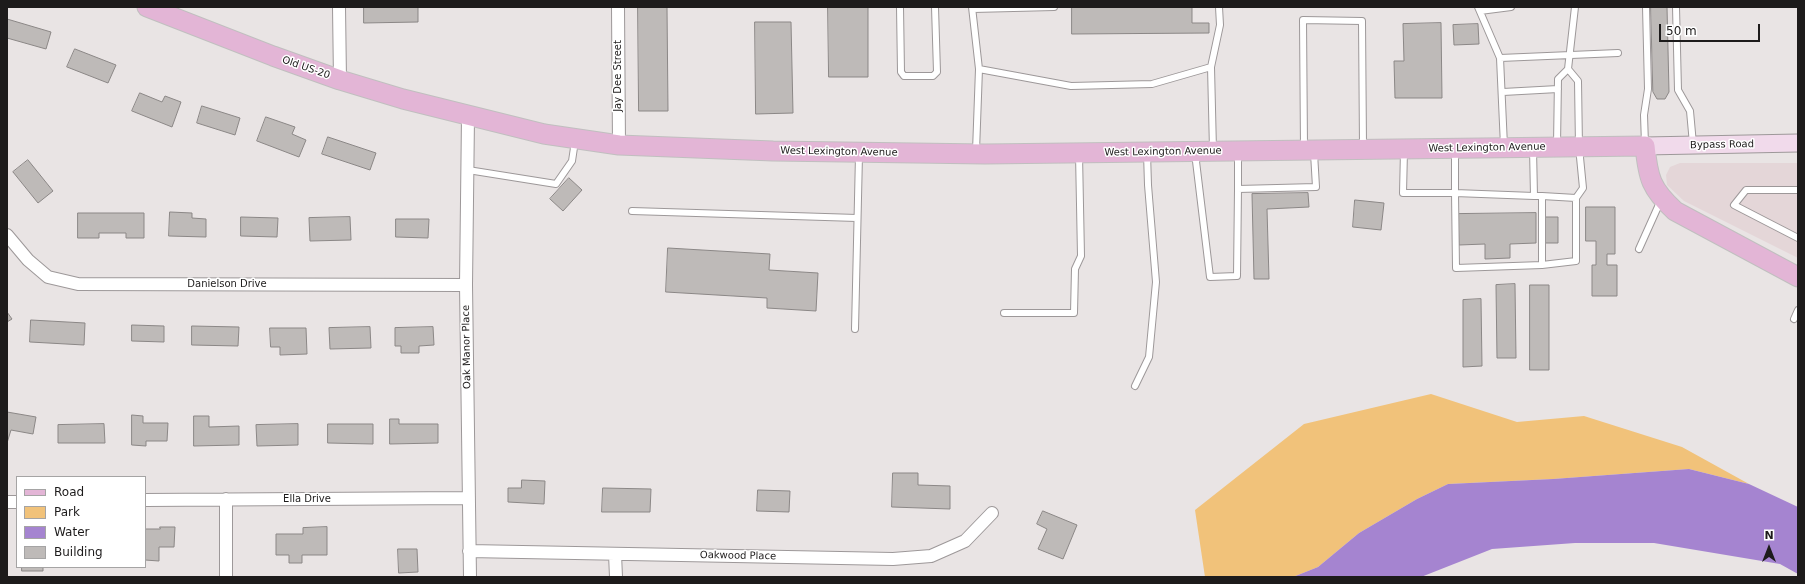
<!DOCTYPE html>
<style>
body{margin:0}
#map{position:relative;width:1805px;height:584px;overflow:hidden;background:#e9e4e4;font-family:"DejaVu Sans",sans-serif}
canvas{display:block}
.frame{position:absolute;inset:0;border:8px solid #1d1b1b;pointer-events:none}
.legend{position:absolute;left:16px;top:476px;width:130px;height:92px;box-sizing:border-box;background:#fff;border:1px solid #a5a4a4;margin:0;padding:5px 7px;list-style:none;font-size:12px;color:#1d1b1b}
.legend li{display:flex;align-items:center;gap:8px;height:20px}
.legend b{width:20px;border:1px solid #a5a4a4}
.north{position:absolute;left:1749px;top:528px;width:40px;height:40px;-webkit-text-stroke:3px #fff;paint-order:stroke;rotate:0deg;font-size:11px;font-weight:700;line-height:16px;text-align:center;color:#1d1b1b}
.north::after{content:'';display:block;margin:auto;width:14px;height:18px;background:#1d1b1b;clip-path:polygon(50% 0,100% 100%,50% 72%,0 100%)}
.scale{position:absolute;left:1659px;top:24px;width:101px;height:18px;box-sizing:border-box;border:2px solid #1d1b1b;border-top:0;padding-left:5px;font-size:12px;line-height:14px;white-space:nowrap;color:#1d1b1b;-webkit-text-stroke:3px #fff;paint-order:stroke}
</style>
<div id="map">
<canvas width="1805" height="584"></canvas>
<div class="frame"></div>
<ul class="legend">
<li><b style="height:5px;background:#e3b5d6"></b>Road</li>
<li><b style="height:11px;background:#f1c27a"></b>Park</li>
<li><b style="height:11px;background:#a584d0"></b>Water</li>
<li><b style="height:11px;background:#bebab8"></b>Building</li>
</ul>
<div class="north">N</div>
<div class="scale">50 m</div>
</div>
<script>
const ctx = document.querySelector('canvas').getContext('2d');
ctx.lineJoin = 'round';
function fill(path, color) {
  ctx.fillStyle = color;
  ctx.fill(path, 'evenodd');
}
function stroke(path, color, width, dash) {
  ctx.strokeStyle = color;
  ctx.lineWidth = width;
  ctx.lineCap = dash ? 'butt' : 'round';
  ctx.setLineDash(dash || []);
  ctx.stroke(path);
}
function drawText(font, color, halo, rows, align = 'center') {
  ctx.font = font + ' "DejaVu Sans",sans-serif';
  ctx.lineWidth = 3;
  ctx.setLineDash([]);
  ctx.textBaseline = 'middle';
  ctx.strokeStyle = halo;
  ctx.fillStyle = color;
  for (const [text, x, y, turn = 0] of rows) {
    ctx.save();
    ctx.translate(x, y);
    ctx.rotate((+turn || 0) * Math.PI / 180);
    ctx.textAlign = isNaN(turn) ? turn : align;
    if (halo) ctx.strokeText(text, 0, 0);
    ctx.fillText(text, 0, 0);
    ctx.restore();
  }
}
fill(new Path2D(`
 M1680,163H1798V258L1684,201L1667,185L1666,175L1670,167Z`), '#e4d6d8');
fill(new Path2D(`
 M1431,394L1517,422L1584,416L1682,447L1749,484L1689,469L1553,479L1448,484L1417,499L1359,533L1318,567L1293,577H1205L1195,510L1304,424Z`), '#f1c27a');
fill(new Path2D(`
 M1689,469L1749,484L1798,507V574L1780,564L1654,543H1575L1492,549L1421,577H1293L1318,567L1359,533L1417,499L1448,484L1553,479Z`), '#a584d0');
const building = new Path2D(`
 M364,7H418V22L364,23Z
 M638,7H667L668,111H639Z
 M828,7H868V77H829Z
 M1072,7H1192V23H1209V33L1072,34Z
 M1651,7H1667L1669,92L1665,99H1657L1653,92Z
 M7,19L51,32L46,49L7,38Z
 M755,22H791L793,113L756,114Z
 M1441,23L1442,98H1395L1394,61H1404L1403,24Z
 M1478,24L1479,44L1454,45L1453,25Z
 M75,49L116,65L108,83L67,67Z
 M140,93L162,102L165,96L181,102L172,127L132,111Z
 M202,106L240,118L235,135L197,123Z
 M266,117L295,127L292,134L306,140L299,157L257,141Z
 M328,137L376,153L370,170L322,154Z
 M28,160L53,191L38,203L13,172Z
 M569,178L582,190L563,211L550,199Z
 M1308,193L1309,207L1267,209L1269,279H1254L1252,194Z
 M1355,200L1384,203L1381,230L1353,227Z
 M1586,207H1615V254H1607V265H1617V296H1592V265H1596V241H1586Z
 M170,212L192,213V218L206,219V237L169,236Z
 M78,213H144V238H126V233H99V238H78Z
 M1536,213V243L1510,244V258L1485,259V244L1459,245L1458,214Z
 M241,217L278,218L277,237L241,236Z
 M350,217L351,240L310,241L309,218Z
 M1545,217H1558V243H1545Z
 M396,219H429L428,238L396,237Z
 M668,248L770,254L769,270L818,273L816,311L767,308V298L666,292Z
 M1515,284L1516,358H1497L1496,285Z
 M1530,285H1549V370H1530Z
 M1481,299L1482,366L1463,367V300Z
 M7,312L12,319L7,322Z
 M31,320L85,323L84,345L30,342Z
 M132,325L164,326V342L132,341Z
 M192,326L239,327L238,346L192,345Z
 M370,327L371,348L330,349L329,328Z
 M433,327L434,345L419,346V353H401V346H395V328Z
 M270,328H306L307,354L280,355V347H271Z
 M7,412L36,417L33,434L11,430L7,443Z
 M132,415L143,416V423H168L167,441H146V446L132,445Z
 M194,416H209V427L239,426V445L194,446Z
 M390,419H399V424H438V443L390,444Z
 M104,424L105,443H58V425Z
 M298,424V445L257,446L256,425Z
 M328,424H373V444L328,443Z
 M893,473H918V485L950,486V509L892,507Z
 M522,480L545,481L544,504L508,502V488H521Z
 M603,488L651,489L650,512H602Z
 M758,490L790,491L789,512L757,511Z
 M1043,511L1077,525L1063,559L1038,549L1047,529L1037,524Z
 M160,527H175L174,547H159V561L145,560V529H160Z
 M327,527V555H302V563H289V555H276V534H303V528Z
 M398,549H417L418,572L399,573Z
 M22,567H43V571H22Z`);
fill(building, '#bebab8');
stroke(building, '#8b8786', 1);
const lane = new Path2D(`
 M900,7L901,72L904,76H933L937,72L935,7
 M972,7L979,69
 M1478,7L1500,58L1504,146
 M1676,7L1678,90L1690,111L1693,144
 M973,9L1054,7
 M1480,11L1511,7
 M1500,58L1618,53
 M1211,67L1220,25L1219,7
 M1503,92L1558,89
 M1645,144L1644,115L1648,89L1646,7
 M1557,145L1558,79L1568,69
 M1304,148L1303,20L1362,21L1363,146
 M1455,150V193L1534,196L1533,149
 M976,151L979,69L1071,86L1152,84L1211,67L1213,150
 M1404,151L1403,193H1455L1456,268L1542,265V196H1534
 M1238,152V189L1316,187L1314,153
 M1195,153L1210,277L1237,276L1238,189
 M468,170L556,184L572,161L575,141
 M1798,190H1746L1734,205L1798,238
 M1542,196L1576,198L1583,188L1579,147L1578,81L1568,69L1575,7
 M632,211L857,218
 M1639,249L1661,200
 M1542,265L1576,261V198
 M1004,313H1074L1075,269L1081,256L1079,154
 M1794,319L1798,310
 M855,329L859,155
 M1135,386L1149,357L1156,282L1148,185L1147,153`);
const street = new Path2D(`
 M339,7L340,80
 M618,7L619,145
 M468,117L466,285L470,577
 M7,235L28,260L48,277L78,284L466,285
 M145,500L469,498
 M7,502H17
 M469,551L893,559L931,556L965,541L992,513
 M615,554L616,577
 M226,577V499`);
const secondary = new Path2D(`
 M1645,146L1798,143`);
const primary = new Path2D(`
 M147,7L273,56L340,80L403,99L544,134L619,145L773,151L985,154L1645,146C1648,178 1651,189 1675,211L1798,277`);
stroke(lane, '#9d9899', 8);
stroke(street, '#9d9899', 14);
stroke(secondary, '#9d9899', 19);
stroke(primary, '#c0bfbf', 21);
stroke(lane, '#fff', 6);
stroke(street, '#fff', 12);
stroke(secondary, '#f1daeb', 17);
stroke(primary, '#e3b5d6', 19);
drawText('10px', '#1d1b1b', '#fff', [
 ["Old US-20",306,68,19],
 ["Jay Dee Street",618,76,-90],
 ["Bypass Road",1722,145,-1],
 ["West Lexington Avenue",1487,148,-1],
 ["West Lexington Avenue",839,152,1],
 ["West Lexington Avenue",1163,152,-1],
 ["Danielson Drive",227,284],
 ["Oak Manor Place",467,347,-91],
 ["Ella Drive",307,499],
 ["Oakwood Place",738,556,1]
]);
</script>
